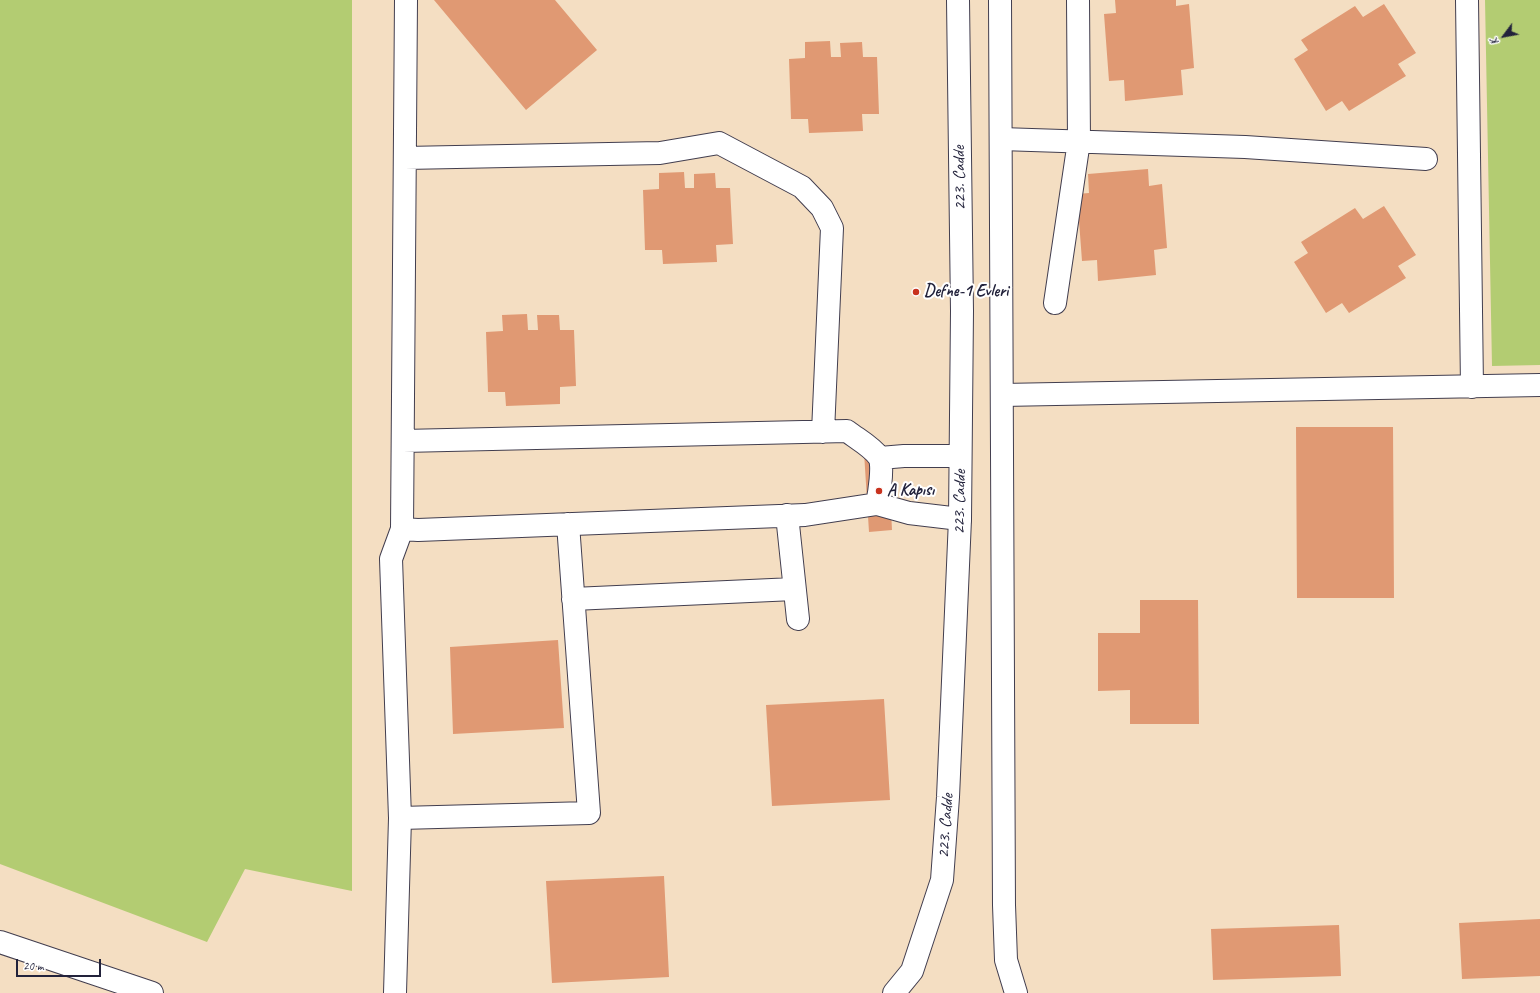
<!DOCTYPE html>
<meta charset="utf-8">
<style>
body{margin:0}
#map{position:relative;width:1540px;height:993px;overflow:hidden;background:#f4dec2;font-family:Caveat,sans-serif}
canvas{display:block}
.north{position:absolute;left:1484px;top:16px;width:40px;height:40px;-webkit-text-stroke:3px #fff;paint-order:stroke;rotate:238deg;font-size:11px;font-weight:700;line-height:16px;text-align:center;color:#22223b}
.north::after{content:'';display:block;margin:auto;width:14px;height:18px;background:#22223b;clip-path:polygon(50% 0,100% 100%,50% 72%,0 100%)}
.scale{position:absolute;left:16px;top:959px;width:85px;height:18px;box-sizing:border-box;border:2px solid #22223b;border-top:0;padding-left:5px;font-size:12px;line-height:14px;white-space:nowrap;color:#22223b;-webkit-text-stroke:3px #fff;paint-order:stroke}
</style>
<div id="map">
<canvas width="1540" height="993"></canvas>
<div class="north">K</div>
<div class="scale">20 m</div>
</div>
<script>
const ctx = document.querySelector('canvas').getContext('2d');
ctx.lineJoin = 'round';
function fill(path, color) {
  ctx.fillStyle = color;
  ctx.fill(path, 'evenodd');
}
function stroke(path, color, width, dash) {
  ctx.strokeStyle = color;
  ctx.lineWidth = width;
  ctx.lineCap = dash ? 'butt' : 'round';
  ctx.setLineDash(dash || []);
  ctx.stroke(path);
}
function drawText(font, color, halo, rows, align = 'center') {
  ctx.font = font + ' Caveat,sans-serif';
  ctx.lineWidth = 4;
  ctx.setLineDash([]);
  ctx.textBaseline = 'middle';
  ctx.strokeStyle = halo;
  ctx.fillStyle = color;
  for (const [text, x, y, turn = 0] of rows) {
    ctx.save();
    ctx.translate(x, y);
    ctx.rotate((+turn || 0) * Math.PI / 180);
    ctx.textAlign = isNaN(turn) ? turn : align;
    if (halo) ctx.strokeText(text, 0, 0);
    ctx.fillText(text, 0, 0);
    ctx.restore();
  }
}
fill(new Path2D(`
 M0,0H352V891L245,869L207,942L0,864Z
 M1485,0H1540V365L1492,366Z`), '#b3cc72');
fill(new Path2D(`
 M434,0H555L597,50L526,110Z
 M1115,0H1176V6L1189,4L1194,68L1181,70L1183,95L1125,101L1124,80L1109,81L1104,14L1116,13Z
 M1384,4L1416,53L1398,64L1406,76L1349,111L1342,101L1326,111L1294,59L1308,50L1301,40L1355,6L1363,17Z
 M830,41L831,57H841L840,43L862,42L863,57H877L879,114H862L863,131L809,133L808,119H791L789,59L805,58V42Z
 M1148,169L1149,186L1162,184L1167,248L1154,250L1156,275L1098,281L1097,260L1082,261L1077,194L1089,193L1088,174Z
 M684,172L685,188H694V174L715,173L716,188H730L733,244L716,245L717,262L663,264L662,250H645L643,190L659,189V173Z
 M1384,206L1416,255L1398,266L1406,278L1349,313L1342,303L1326,313L1294,262L1308,253L1301,242L1355,208L1363,219Z
 M527,314L528,330H538L537,315H559L560,330H574L576,386L560,387V404L506,406L505,392H488L486,332L503,331L502,315Z
 M1296,427H1393L1394,598H1297Z
 M888,451L892,530L869,532L864,452Z
 M1140,600H1198L1199,724H1130V690L1098,691V633H1140Z
 M558,640L564,728L453,734L450,647Z
 M884,699L890,800L772,806L766,705Z
 M664,876L669,977L552,983L546,881Z
 M1540,919V976L1462,979L1459,923Z
 M1339,925L1341,976L1213,980L1211,929Z`), '#e09973');
const minor = new Path2D(`
 M1467,0L1472,387
 M1001,139L1245,147L1426,159
 M405,158L660,153L719,143L802,187L822,208L832,228L823,432
 M1055,303L1079,141L1078,0
 M1002,395L1540,385
 M880,458L904,456H960
 M877,504L909,513L960,519
 M787,515L798,619
 M402,529L418,530L805,515L877,504C879,494 884,464 879,457C871,446 857,439 847,431L403,441
 M573,599L794,589
 M400,818L589,813L568,524
 M395,993L400,818L391,559L402,529L406,0`);
const primary = new Path2D(`
 M1000,0L1004,905L1006,960L1016,993
 M0,942L152,993
 M894,993L912,971L942,880L948,797L960,519L962,311L958,0`);
stroke(minor, '#423e4f', 24);
stroke(primary, '#423e4f', 24);
stroke(minor, '#fff', 22);
stroke(primary, '#fff', 22);
for (const [x, y, r, color] of [
 [916,292,4,"#c8321e"],
 [879,491,4,"#c8321e"]
]) {
  const dot = new Path2D();
  dot.arc(x, y, r, 0, 2 * Math.PI);
  ctx.fillStyle = color;
  ctx.fill(dot);
  stroke(dot, '#fff', 1.5);
}
drawText('17px', '#22223b', '#fff', [
 ["223. Cadde",960,178,-91],
 ["223. Cadde",960,502,-89],
 ["223. Cadde",946,826,-86]
]);
drawText('bold 17px', '#22223b', '#fff', [
 ["Defne-1 Evleri",924,292],
 ["A Kapısı",887,491]
], 'left');
</script>
